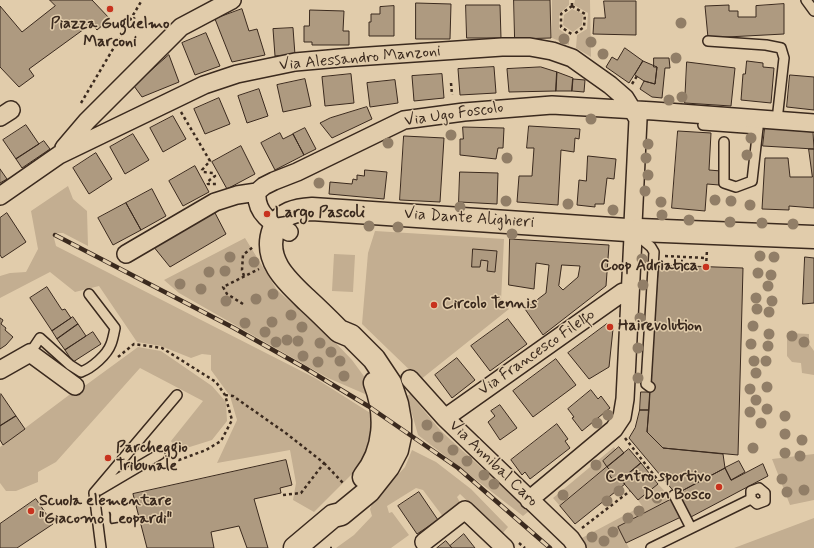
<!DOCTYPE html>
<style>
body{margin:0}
canvas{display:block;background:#e1ccab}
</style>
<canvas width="814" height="548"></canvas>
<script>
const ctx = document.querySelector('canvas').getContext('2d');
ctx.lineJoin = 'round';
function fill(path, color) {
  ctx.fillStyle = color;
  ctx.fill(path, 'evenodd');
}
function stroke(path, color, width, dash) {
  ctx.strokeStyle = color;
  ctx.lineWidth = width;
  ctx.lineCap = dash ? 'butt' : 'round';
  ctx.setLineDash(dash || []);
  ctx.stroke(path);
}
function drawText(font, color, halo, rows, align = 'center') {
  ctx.font = font + ' Mynerve,sans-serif';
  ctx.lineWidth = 3;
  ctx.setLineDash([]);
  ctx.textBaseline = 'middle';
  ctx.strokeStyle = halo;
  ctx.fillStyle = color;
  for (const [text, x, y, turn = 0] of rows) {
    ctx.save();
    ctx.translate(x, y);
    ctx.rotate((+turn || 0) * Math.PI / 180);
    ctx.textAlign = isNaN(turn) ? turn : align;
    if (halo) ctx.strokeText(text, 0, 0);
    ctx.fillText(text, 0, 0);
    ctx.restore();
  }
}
fill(new Path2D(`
 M552,0H569V5L559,14V29L569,36V45L552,38Z
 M575,0H590L591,57L576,48L577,35L587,29L588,13L574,5Z
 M572,9L583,14L582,25L573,32L563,25L564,15Z
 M68,186L73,199L87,211L88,246L63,233H56L54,238L56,246L315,378L375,416L376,429L361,465L314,512L293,500L296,483L290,450L217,463L237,420L230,396L211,370V355L202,354L191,358L161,346L137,342L99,286L75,292L50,272L0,298V276L10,273L26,272L38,249L31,211Z
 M375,231L504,239L501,301L509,309L420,380L362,324L368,253Z
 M245,238L277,290L332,339L352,360L366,379L365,394L328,378L179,293L164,280Z
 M334,254L355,255L353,292L332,291Z
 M787,333L809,334V344L814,351V375L802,373L801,363L792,362L787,356Z
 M138,347L161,351L212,386L226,402L227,421L212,440L177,451L171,441L203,401L140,368L56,462L38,472V482L16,491H6L0,483V447L81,386L86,385Z
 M410,394L441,431L529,511L523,516L418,435L407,396Z
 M614,447L616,450L603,461L607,467L560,506L553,498Z
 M412,450L436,462L471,489L508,527L502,534L460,494L457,497L462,506L444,518L423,490L416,488L387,506L389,513L392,512L409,535L391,548H336L354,535L372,516L370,509L373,502L405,467Z
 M814,454V500L790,505L772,459Z
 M658,484L672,499L618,527L629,548H584L580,539L642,506L638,500Z
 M814,518V548H734Z`), '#c3ae91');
const building = new Path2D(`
 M50,0H92L110,19L97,30L91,24L29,69L34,76L19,87L0,67V6L22,32L55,6Z
 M514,0H550L551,38L515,39Z
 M604,1H636V35L593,34L594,18H605Z
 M416,3L451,4L450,39H416Z
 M784,4V34L708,38L705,6L729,5V11H738V17H756V6Z
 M466,5H500L501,38H467Z
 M394,6V36H369V22H371V14H380V7Z
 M242,9L249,31L257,29L265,55L232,62L215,19Z
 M310,10L344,11L343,31H349V45H312V42H304V26H309Z
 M293,28L295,55L275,56L273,29Z
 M206,33L220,66L195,75L182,43Z
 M625,48L643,61L629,83L606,67L612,57L617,60Z
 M169,55L179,82L142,97L134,86Z
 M654,58H669L670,68H665L662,98L652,97L640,89L644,81L655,84L657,67H654Z
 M643,61L657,67L655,84L644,81L635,75Z
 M747,61L763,63V67L774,68L771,103L741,100L743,74H745Z
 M687,62L735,68L731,106L685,103Z
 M494,67L496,93L460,95L458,69Z
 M541,67L557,72L556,91L509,92L507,69Z
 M557,72L573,78L572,91H556Z
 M351,74L354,103L325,106L322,77Z
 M442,74L444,98L414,101L412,76Z
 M790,75L814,77V110L787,107Z
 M305,79L311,106L283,112L277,85Z
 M573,79L585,80L584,92L572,91Z
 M395,80L398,103L370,107L367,83Z
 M259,89L268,116L247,123L238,96Z
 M219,98L230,124L205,134L194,109Z
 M367,107L372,119L332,138L320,123L330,118Z
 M173,116L186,139L163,152L150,128Z
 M26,125L39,144L16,159L3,140Z
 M529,126L580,129L579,139L575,138L574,152L561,150L558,205L517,202L519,176H532L534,148H527Z
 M463,127L504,128L503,148H498L496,159L460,155V139H463Z
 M305,128L316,149L304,155L293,134Z
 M765,128L813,132L814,149L763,146Z
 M678,131L711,133L709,170L721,171L719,185L707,184L705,211L672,208Z
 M280,133L283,139L293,134L304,155L275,170L261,143Z
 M133,134L149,160L125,174L110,147Z
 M404,136L444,138L440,202L400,200Z
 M44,141L50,149L22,168L16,159Z
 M241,146L255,174L227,189L212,162Z
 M809,149H814V208L789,206V210L762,209L765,158H788L790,177H812Z
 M96,153L112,179L89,194L73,168Z
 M588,156L616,159L614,179L607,178L604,204H595V207L577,205L579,180L586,181Z
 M195,166L209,192L183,206L169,181Z
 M0,169L7,179L0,183Z
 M365,170L387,172L384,199L329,194L330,182L352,184L353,179L357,180V175L364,176Z
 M460,172L498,173L497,204L459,202Z
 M152,189L166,216L141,230L126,203Z
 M126,203L141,230L113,245L98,218Z
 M214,211L226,234L170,267L153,246Z
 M7,213L26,242L2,258L0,255V218Z
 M510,239L609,245L606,286L543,335L525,309L546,293L549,265L536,263L534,289L509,285ZM562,265L580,266L578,277L563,290L559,286Z
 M473,249L497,251L495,272L487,271L488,261L481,260L480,267H472Z
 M805,257L814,258V303L803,304Z
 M662,265L743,268L738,455L663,448L647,432L658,271L659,267Z
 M47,287L62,310L65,309L71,318L52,331L30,298Z
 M73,317L78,324L57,339L52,331Z
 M0,318L3,320L1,324L6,328L5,330L13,337L6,345L0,349Z
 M508,319L527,344L490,371L471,346Z
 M78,324L86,336L65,350L57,339Z
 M607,324L613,329L609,367L589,379L568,353Z
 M93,332L101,344L73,362L65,350Z
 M457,358L475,380L452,398L435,375Z
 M556,359L576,385L533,417L513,391Z
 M591,390L598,399L601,396L610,408L582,431L572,418L574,417L568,409Z
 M641,392H650L649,410H640Z
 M1,394L16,416L0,426V395Z
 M500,405L517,428L500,440L488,422L495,416L491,411Z
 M640,410H649L647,432L663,448L723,454L725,468L676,494L629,438L635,428Z
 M16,416L25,429L3,445L0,440V426Z
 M557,424L568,439L565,441L570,448L530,479L525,472L522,475L511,460Z
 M619,447L624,453L607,467L603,461Z
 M629,449L641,463L621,480L619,477L614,481L607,472L610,470L607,467Z
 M286,460L292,485L280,488L281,493L254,499L268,548H247L239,526L211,532L214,548H147L133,494Z
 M739,461L745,472L731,480L725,468Z
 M641,463L658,484L638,500L621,480Z
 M763,464L768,476L689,518L676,494L725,468L731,480Z
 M607,467L610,470L607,472L614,481L619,477L625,484L575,524L560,506Z
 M419,492L438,520L417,534L398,506Z
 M36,499L53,524L17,548H0V524Z
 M672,499L681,517L626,543L618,527Z
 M464,534L475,548H452L450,546Z
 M446,541L452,548H437Z`);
fill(building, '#ae9a80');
stroke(building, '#3b2a1e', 1);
const service = new Path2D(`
 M806,0L814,11
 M708,41L766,45L781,48L784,58L777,120
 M703,125L758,129
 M724,142V183L736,187L752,181L759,119
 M637,235L651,247L654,252L646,384L650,387
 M30,353L40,338L70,365L81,372C92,368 107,355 111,344C113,339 114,333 115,328L89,294
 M759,488L765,493V501L757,504L751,499V491Z
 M99,490L160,454
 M674,495L691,528
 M101,548L94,493L177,395
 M651,548L751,499`);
const minor = new Path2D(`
 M0,117L11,110
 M64,148L87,121L181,27L232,0
 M257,192C255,213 272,224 289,232
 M0,196L59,155L204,85L237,74L295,62L340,58L502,47H530L552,51L572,58L610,85L625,98L638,119L633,224
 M126,254L215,202L237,195L257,192L264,186L274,181L297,172L404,120L464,112L552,105L654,111L814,123
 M0,370L30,353L75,386
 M410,379L445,418L571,539L577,548
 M445,418L623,292H630
 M529,500L614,429L622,417L625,399L633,237
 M424,542L465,510L505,548`);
const tertiary = new Path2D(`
 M639,230L814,237
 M364,477C386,450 387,414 375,383
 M295,548L333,516L341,514L369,491L388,467L397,450L400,436V421L397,404L390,383L374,359L351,336L339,331C329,321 319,311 308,301C288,282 262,260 274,229C280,213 297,210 312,209L627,230`);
stroke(service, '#3b2a1e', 12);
stroke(minor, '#3b2a1e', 20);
stroke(tertiary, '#3b2a1e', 25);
stroke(new Path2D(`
 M572,6L585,14L584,27L573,35
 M572,6L561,14V27L573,35
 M572,6V0
 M451,83L452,95
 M632,84L637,76
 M81,103L142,0
 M181,112L210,161L202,170L203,172L213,173L215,176L207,182L208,184H218
 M665,256L706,258
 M706,267L707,250
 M244,276L242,270L243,255L253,247
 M243,304L227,294L223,287L259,269
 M118,357L134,344L162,348L216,382L225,395L232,420L221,441L206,450L179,460L171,457
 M225,395L233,396L287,434L324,463L301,493L283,495
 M625,438L657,479
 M324,463L343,483
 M582,528L630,491
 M519,543L525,548
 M330,548H332`), '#3b2a1e', 2.5, [3, 3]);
stroke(service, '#e1ccab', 9);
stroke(minor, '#e1ccab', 17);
stroke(tertiary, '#e1ccab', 22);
const rail = new Path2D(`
 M55,235L234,328L305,368L368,406L458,468L550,548`);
stroke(rail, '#3b2a1e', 4.5);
stroke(rail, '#e1ccab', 3, [9]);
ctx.fillStyle = '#917e67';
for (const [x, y] of [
 [681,23],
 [564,39],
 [591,42],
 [603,54],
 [676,58],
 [682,97],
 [669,100],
 [591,119],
 [451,135],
 [751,138],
 [388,143],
 [648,144],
 [747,155],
 [507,158],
 [646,158],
 [648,175],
 [319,183],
 [645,191],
 [715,200],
 [506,201],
 [731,201],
 [661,202],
 [568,204],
 [750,205],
 [460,207],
 [613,210],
 [662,215],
 [689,220],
 [730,222],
 [762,223],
 [793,224],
 [369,226],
 [398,227],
 [512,234],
 [760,256],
 [230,257],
 [774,257],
 [642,259],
 [254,262],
 [225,271],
 [209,272],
 [758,273],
 [771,275],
 [180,284],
 [643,285],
 [768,286],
 [201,289],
 [273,294],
 [756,298],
 [256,299],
 [226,301],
 [772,301],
 [757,309],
 [769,312],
 [291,315],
 [640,318],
 [272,322],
 [245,323],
 [753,326],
 [302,327],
 [265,332],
 [769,334],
 [792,336],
 [287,340],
 [298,341],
 [276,342],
 [804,342],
 [320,343],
 [751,344],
 [768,346],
 [638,348],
 [331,352],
 [303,356],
 [340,361],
 [754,361],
 [766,361],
 [318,362],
 [756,373],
 [344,376],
 [638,378],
 [767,387],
 [750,389],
 [756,400],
 [767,409],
 [750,412],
 [608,415],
 [785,416],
 [597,423],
 [761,423],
 [427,425],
 [785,434],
 [438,437],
 [802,440],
 [753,448],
 [453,450],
 [785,453],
 [800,456],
 [467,461],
 [596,465],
 [484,475],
 [782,479],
 [494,484],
 [804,490],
 [619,491],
 [787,492],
 [563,495],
 [657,498],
 [607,501],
 [639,511],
 [628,518],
 [613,532],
 [592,537],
 [604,541]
]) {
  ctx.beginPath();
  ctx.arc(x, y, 5.5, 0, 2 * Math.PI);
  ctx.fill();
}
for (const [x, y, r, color] of [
 [110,9,4,"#c8321e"],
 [267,214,4,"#c8321e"],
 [706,267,4,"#c8321e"],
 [434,305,4,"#c8321e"],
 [610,327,4,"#c8321e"],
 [108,458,4,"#c8321e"],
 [719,487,4,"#c8321e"],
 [31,511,4,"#c8321e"]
]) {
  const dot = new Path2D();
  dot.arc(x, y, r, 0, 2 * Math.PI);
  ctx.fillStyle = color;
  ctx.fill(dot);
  stroke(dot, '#e1ccab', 1.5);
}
drawText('bold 16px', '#3b2a1e', '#e1ccab', [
 ["Piazza Guglielmo",110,25,"center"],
 ["Marconi",110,43,"center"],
 ["Largo Pascoli",275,214],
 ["Coop Adriatica",698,267,"right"],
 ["Circolo Tennis",442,305],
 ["Hairevolution",618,327],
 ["Parcheggio",116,449],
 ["Tribunale",116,467],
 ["Centro sportivo",711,478,"right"],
 ["Don Bosco",711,496,"right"],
 ["Scuola elementare",39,502],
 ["\"Giacomo Leopardi\"",39,520]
], 'left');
drawText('16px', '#3b2a1e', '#e1ccab', [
 ["Via Alessandro Manzoni",360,59,-5],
 ["Via Ugo Foscolo",454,115,-8],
 ["Via Dante Alighieri",469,219,4],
 ["Via Francesco Filelfo",537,353,-35],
 ["Via Annibal Caro",493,464,44]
]);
</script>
